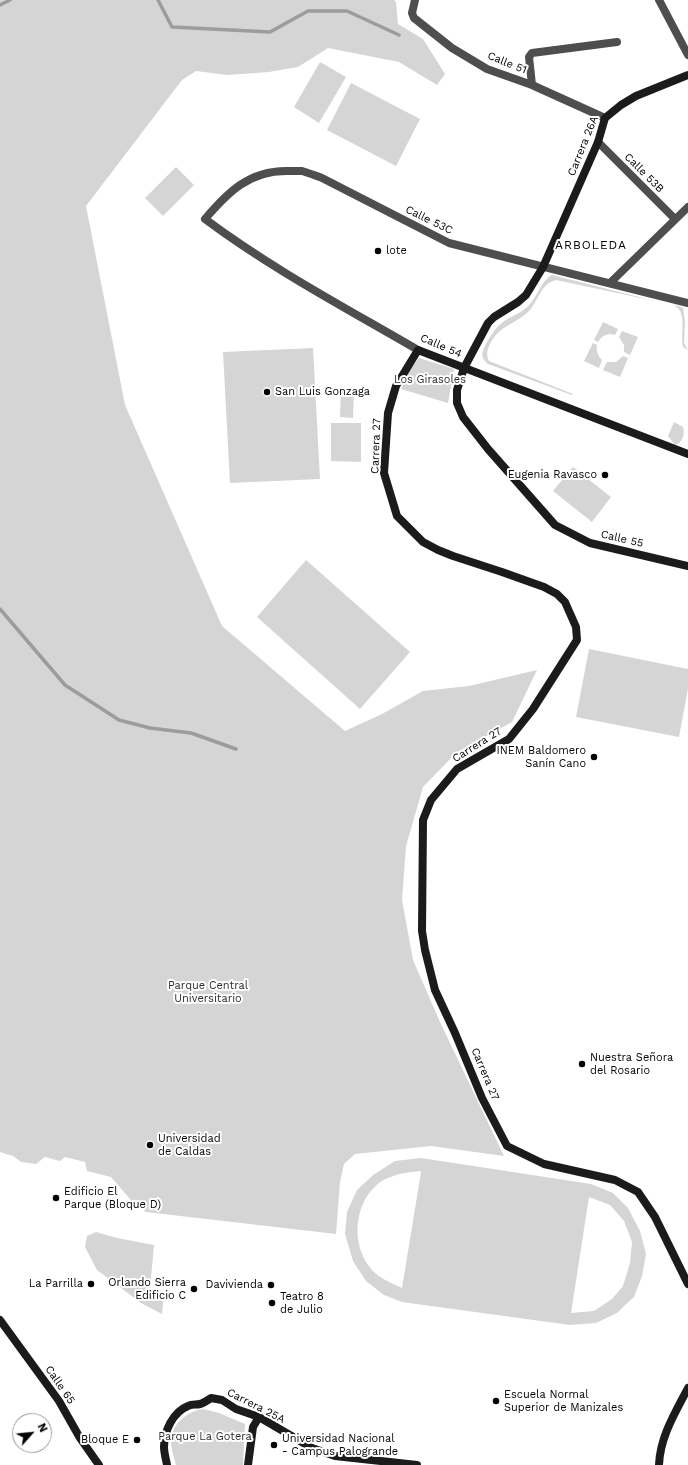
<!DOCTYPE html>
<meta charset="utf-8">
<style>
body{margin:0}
#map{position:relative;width:688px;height:1465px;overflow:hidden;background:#fff;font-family:"Work Sans",sans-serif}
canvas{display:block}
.north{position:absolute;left:12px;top:1413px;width:40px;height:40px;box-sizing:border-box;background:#fff;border:1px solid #999;border-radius:50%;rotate:63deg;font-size:11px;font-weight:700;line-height:16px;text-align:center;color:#000}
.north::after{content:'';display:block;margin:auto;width:14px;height:18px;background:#000;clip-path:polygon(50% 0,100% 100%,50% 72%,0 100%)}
</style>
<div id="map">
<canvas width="688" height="1465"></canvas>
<div class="north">N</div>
</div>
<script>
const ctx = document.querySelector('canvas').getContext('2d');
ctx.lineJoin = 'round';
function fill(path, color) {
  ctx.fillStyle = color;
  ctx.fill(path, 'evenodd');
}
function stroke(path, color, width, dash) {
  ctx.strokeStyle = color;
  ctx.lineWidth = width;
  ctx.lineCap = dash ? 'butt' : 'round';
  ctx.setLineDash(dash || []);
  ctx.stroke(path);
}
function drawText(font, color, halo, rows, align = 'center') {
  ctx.font = font + ' "Work Sans",sans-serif';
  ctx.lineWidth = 4;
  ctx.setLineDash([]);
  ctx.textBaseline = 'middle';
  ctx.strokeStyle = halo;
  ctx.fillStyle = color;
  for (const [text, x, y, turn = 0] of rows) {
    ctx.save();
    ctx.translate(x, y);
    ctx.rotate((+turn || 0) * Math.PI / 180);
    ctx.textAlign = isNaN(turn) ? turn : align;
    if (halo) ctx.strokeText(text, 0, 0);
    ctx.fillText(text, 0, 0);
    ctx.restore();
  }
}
fill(new Path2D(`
 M0,0H394L396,2L398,24L423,39L445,74L437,85L399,62L328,48L298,67L269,72L227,75L196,71L182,80L86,206L125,405L222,626L345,731L382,714L423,691L469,686L537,670L512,722L456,753L423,787L406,846L402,900L413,960L440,1022L504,1156L431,1146L355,1154L344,1164L340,1182L336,1234L146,1212L130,1199L111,1177L87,1171L85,1162L65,1157L60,1161L45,1157L36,1164L21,1162L13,1156L0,1152Z
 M320,62L346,77L319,123L294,107Z
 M351,83L420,119L396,166L327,130Z
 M176,167L194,185L163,216L145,198Z
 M552,275L655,301L556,280C541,284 539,299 530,310C517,324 499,325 490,344C487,350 486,355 489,361L573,394L572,395L488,364C481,358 481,354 485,346C491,334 498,324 509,318C517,314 524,311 530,304C538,295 541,281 552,275Z
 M673,305L679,306L683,308L685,322L684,343L688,350L683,347C680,333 688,310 673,305Z
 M603,322L618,329L615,335C608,333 602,335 598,342L594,340Z
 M622,331L638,337L630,355L624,352V345L619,337Z
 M593,343L597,345C596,351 598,356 602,360L599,368L584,361Z
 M313,348L320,479L230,483L223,352Z
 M623,356L628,358L620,377L603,370L607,362H616Z
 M419,358L454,369L448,403L401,389L409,371Z
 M341,388H354L353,418L340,417Z
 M674,422L683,427C685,434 683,443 675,445L668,436Z
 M331,423H361V462L331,461Z
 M573,467L611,497L592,522L553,491Z
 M306,560L410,652L360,709L257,617Z
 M589,649L688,669V688L679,737L576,717Z
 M421,1158L591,1184L613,1193L628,1208L640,1231L646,1254L642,1276L634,1297L626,1304L617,1313L596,1323L570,1325L402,1302L384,1295L366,1281L353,1261L345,1234L347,1212L357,1190L373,1175L395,1161ZM421,1171V1172L402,1288C391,1283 376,1277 369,1266C365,1261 360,1251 359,1244C354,1221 362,1194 382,1181C394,1174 408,1172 421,1171ZM589,1197L610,1205L624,1221L632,1242L630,1263L623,1286L612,1299L594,1311L571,1313Z
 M96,1232L117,1238L154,1245L150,1289L164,1293L162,1314L141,1303L97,1270L85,1247L87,1236Z
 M203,1409L219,1413L245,1424L243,1465H176C174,1457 171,1449 171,1440C172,1423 188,1411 203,1409Z`), '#d5d5d5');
stroke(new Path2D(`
 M158,0L172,27L270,32L308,11H347L399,35
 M0,5L10,0
 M0,609L65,685L119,720L150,728L191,733L236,749`), '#9c9c9c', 3.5);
stroke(new Path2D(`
 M415,0L412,13L414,18L452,48L487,69L532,85L605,118
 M659,0L688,55
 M532,85L529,57L532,53L617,42
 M598,142L675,219
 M610,283L688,207
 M418,350C346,308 272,269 205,219C228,192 249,171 286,171C291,171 297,171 302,171C309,173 316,176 322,178L449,243L688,303`), '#4e4e4e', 8);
stroke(new Path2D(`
 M688,75L636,96L621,105L605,118L598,142L543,267L526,295L518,302L494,317L488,323L464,368L457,390V403L463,417L488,449L555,525L590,543L688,566
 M688,454L418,350L396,386L388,413L384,473L397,516L423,542L438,550L453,556L502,572L544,587L557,594L565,602L576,627L577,640L533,709L509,739L457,769L431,800L423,820L422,931L425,950L435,990L455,1033L482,1098L507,1146L544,1164L615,1180L638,1192L655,1217L688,1284
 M0,1320L59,1401L80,1438L99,1465
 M167,1465C166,1459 164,1453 164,1447C164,1431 173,1412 188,1406C192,1404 196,1405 200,1404C204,1403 208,1400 211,1398L222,1400L236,1409L259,1417L312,1448L335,1456L417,1465
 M248,1465L253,1427L259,1417
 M659,1465C660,1437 675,1413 688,1388`), '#1b1b1b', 8);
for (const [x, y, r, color] of [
 [378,251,4,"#000"],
 [267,392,4,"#000"],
 [605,475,4,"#000"],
 [594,757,4,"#000"],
 [582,1064,4,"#000"],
 [150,1145,4,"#000"],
 [56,1198,4,"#000"],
 [91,1284,4,"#000"],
 [271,1285,4,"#000"],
 [194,1289,4,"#000"],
 [272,1303,4,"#000"],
 [496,1401,4,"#000"],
 [137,1440,4,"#000"],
 [274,1445,4,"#000"]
]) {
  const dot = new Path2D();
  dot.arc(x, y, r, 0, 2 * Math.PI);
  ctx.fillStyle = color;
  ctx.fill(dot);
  stroke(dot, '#fff', 1.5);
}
drawText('11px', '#000', '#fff', [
 ["Calle 51",507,63,22],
 ["Carrera 26A",583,146,-68],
 ["Calle 53B",644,173,45],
 ["Calle 53C",429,220,26],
 ["Calle 54",441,346,23],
 ["Carrera 27",376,446,-88],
 ["Calle 55",622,539,13],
 ["Carrera 27",477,745,-32],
 ["Carrera 27",485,1074,67],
 ["Calle 65",60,1385,56],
 ["Carrera 25A",256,1406,27]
]);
drawText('11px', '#000', '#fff', [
 ["lote",386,251],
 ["San Luis Gonzaga",275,392],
 ["Eugenia Ravasco",597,475,"right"],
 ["INEM Baldomero",586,751,"right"],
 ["Sanín Cano",586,764,"right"],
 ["Nuestra Señora",590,1058],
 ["del Rosario",590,1071],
 ["Universidad",158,1139],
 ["de Caldas",158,1152],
 ["Edificio El",64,1192],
 ["Parque (Bloque D)",64,1205],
 ["Orlando Sierra",186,1283,"right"],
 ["Edificio C",186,1296,"right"],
 ["La Parrilla",83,1284,"right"],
 ["Davivienda",263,1285,"right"],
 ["Teatro 8",280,1297],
 ["de Julio",280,1310],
 ["Escuela Normal",504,1395],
 ["Superior de Manizales",504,1408],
 ["Universidad Nacional",282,1439],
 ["- Campus Palogrande",282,1452],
 ["Bloque E",129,1440,"right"]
], 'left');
drawText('11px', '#2c2c2c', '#fff', [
 ["Los Girasoles",430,380],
 ["Parque Central",208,986],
 ["Universitario",208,999],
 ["Parque La Gotera",205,1437]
]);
ctx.letterSpacing = '1px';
drawText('12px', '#000', '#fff', [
 ["ARBOLEDA",591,245]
]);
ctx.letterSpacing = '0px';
</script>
